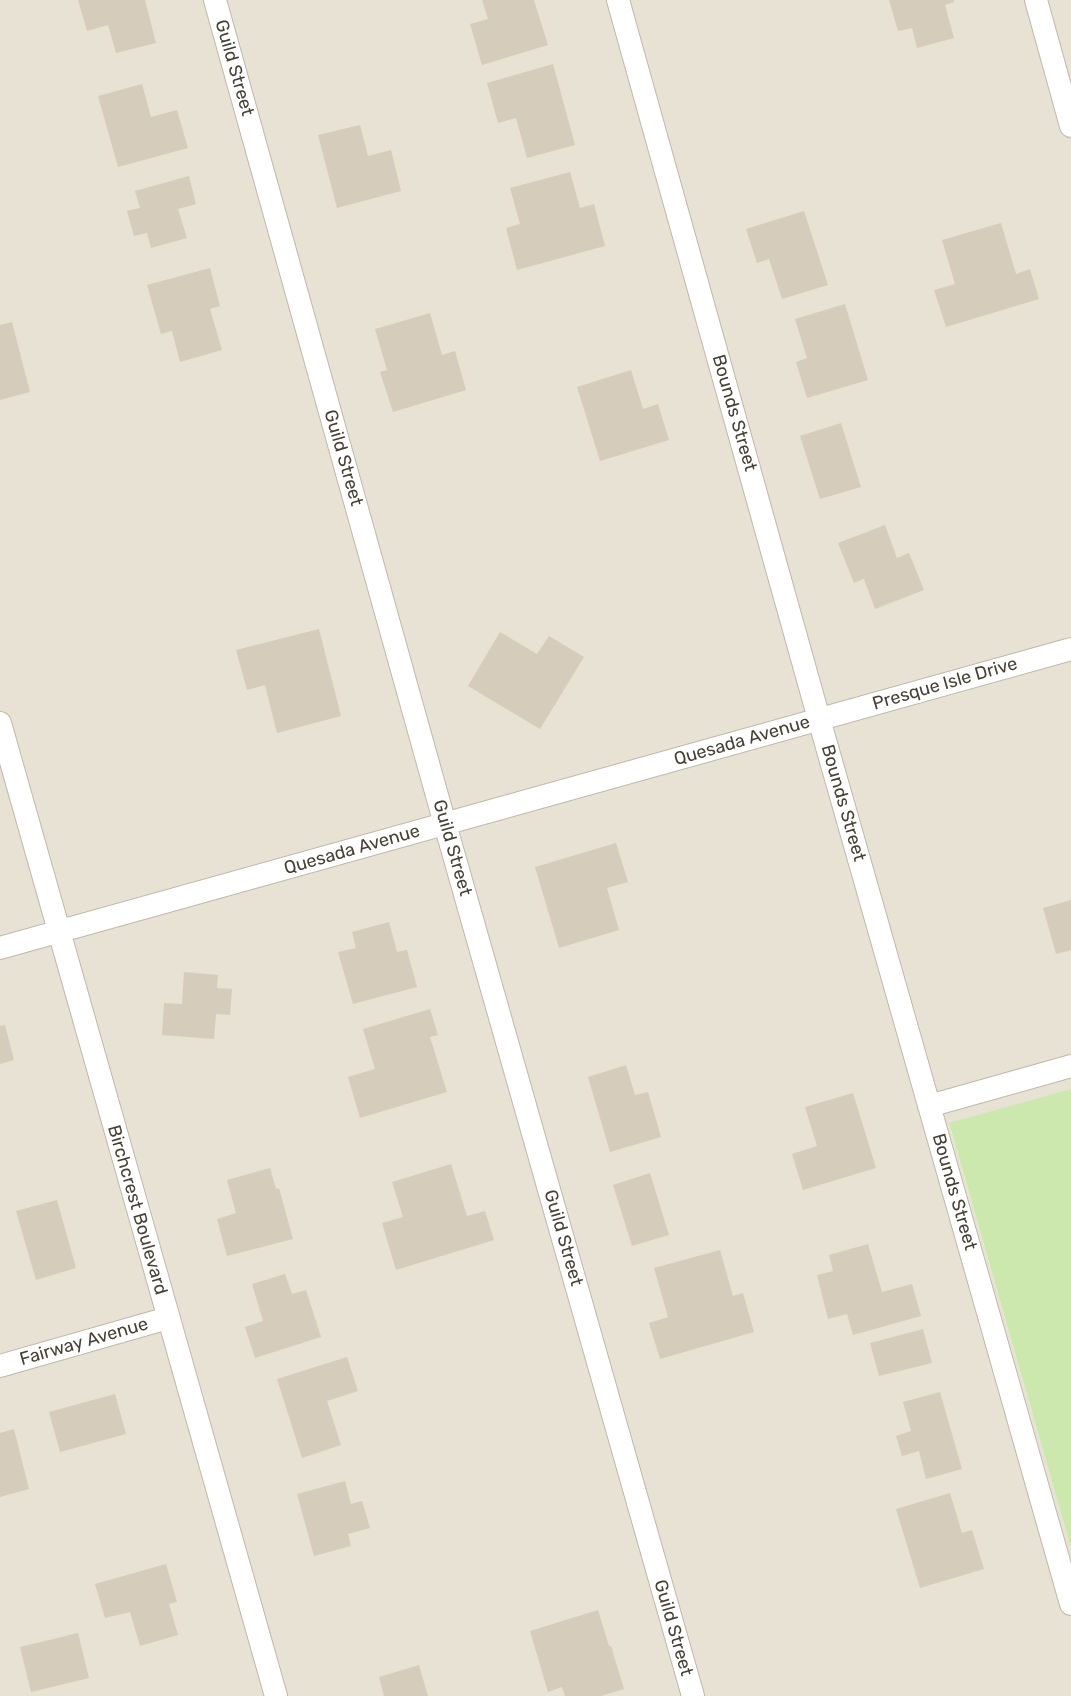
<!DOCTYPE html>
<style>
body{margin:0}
canvas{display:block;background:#f3f0e6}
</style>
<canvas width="1071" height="1696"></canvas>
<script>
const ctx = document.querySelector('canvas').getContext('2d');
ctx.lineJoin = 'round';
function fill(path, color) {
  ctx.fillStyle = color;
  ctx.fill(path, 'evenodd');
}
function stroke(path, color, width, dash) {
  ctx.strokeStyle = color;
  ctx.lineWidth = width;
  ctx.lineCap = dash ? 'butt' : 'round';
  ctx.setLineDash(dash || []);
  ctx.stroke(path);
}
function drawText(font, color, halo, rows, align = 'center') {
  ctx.font = font + ' Rubik,sans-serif';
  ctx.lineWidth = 5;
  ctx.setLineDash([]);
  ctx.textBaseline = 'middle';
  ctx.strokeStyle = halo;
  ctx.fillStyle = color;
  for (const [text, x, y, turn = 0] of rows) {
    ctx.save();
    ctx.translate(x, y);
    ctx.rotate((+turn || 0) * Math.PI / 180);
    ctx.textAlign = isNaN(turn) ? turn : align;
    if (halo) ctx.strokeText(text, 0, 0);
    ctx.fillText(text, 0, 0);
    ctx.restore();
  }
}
fill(new Path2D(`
 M0,0H1071V1089L949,1124L1071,1548V1696H0Z`), '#e7e2d4');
fill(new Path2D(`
 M1071,1089V1548L949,1123Z`), '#cce8af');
fill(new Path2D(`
 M78,0H145L156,43L116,53L108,25L87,31Z
 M482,0H534L548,45L482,65L470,24L488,19Z
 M889,0H954V2L945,5L954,38L917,48L912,28L898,31Z
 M553,64L575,145L527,158L516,118L498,123L487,83Z
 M142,84L151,117L177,110L188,148L118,167L98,96Z
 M360,125L368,156L391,150L401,191L337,208L318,135Z
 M570,172L580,208L594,204L605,246L517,270L506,228L520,224L510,188Z
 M189,176L196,204L178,209L187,238L151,248L147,233L134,236L127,211L140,208L135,191Z
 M804,211L828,285L782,299L769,259L757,263L746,229Z
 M1001,223L1016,274L1030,269L1039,299L946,327L934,290L955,284L942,240Z
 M210,268L220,306L210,309L222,350L180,362L172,331L161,334L147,285Z
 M845,304L868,380L807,398L796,362L807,358L795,319Z
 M430,313L442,355L455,351L466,390L393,412L380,372L387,370L375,329Z
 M12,322L30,392L0,400V325Z
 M631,370L643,409L658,404L669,440L600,461L577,387Z
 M841,423L861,487L820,499L800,436Z
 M885,525L897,558L909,553L924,590L875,609L864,579L854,583L838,543Z
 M319,629L341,716L277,733L265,685L247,690L236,650Z
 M500,632L537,654L549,636L584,657L540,729L468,686Z
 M616,843L628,882L607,888L619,930L559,948L535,867Z
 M1071,900V950L1056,954L1043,908Z
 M389,922L397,952L407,950L417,987L353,1004L338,952L356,948L352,932Z
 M184,972L218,975L217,988L232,989L230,1015L216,1014L214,1039L162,1035L164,1003L182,1004Z
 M430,1009L438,1035L430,1037L447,1092L360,1118L348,1077L375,1069L363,1029Z
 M5,1025L14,1060L0,1064V1026Z
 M626,1065L635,1095L648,1092L661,1137L610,1152L588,1077Z
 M853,1093L876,1168L803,1190L792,1154L817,1146L805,1107Z
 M451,1164L467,1216L485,1211L494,1240L396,1270L382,1223L403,1217L392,1182Z
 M270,1168L276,1189L279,1188L293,1239L227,1256L217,1219L236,1213L227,1180Z
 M650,1173L669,1235L632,1246L613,1185Z
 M57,1200L76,1268L36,1280L16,1211Z
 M868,1244L882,1292L912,1284L921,1316L853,1335L847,1314L828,1319L817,1275L833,1271L829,1255Z
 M720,1250L733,1296L743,1293L754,1332L660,1359L649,1323L668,1317L654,1268Z
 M285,1274L292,1294L306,1290L321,1337L255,1358L245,1327L263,1321L252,1284Z
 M923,1329L932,1363L879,1376L870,1343Z
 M347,1357L358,1391L327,1401L341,1445L302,1458L277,1379Z
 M940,1392L962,1469L926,1479L919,1451L902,1456L896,1436L911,1431L903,1402Z
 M115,1394L126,1434L60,1452L49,1412Z
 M14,1429L29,1489L0,1497V1433Z
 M345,1481L351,1504L362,1501L370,1528L348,1534L351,1546L314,1556L297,1494Z
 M950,1493L962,1533L972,1530L984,1569L920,1588L896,1509Z
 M166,1564L177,1602L169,1604L178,1635L140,1646L130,1612L105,1618L95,1584Z
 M598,1610L609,1646H611L624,1689L601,1696H565L562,1687L548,1692L530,1631Z
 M78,1633L89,1678L31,1692L20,1647Z
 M419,1665L428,1696H384L379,1677Z`), '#d5ccbc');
const street = new Path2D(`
 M215,0L445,824L693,1696
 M618,0L819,719L1071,1604
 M1036,0L1071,126
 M0,723L276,1696
 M0,948L1071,649
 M929,1106L1071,1066
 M0,1366L168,1318`);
stroke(street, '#bfb8a9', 24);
stroke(street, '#fff', 22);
drawText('18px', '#464035', '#fff', [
 ["Guild Street",234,68,74],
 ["Bounds Street",734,413,74],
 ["Guild Street",343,458,74],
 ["Presque Isle Drive",945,684,-16],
 ["Quesada Avenue",742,741,-16],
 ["Bounds Street",843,803,74],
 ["Guild Street",452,848,74],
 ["Quesada Avenue",352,850,-16],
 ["Bounds Street",954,1192,74],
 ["Birchcrest Boulevard",137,1210,74],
 ["Guild Street",563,1238,74],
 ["Fairway Avenue",84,1342,-16],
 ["Guild Street",673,1628,74]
]);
</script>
